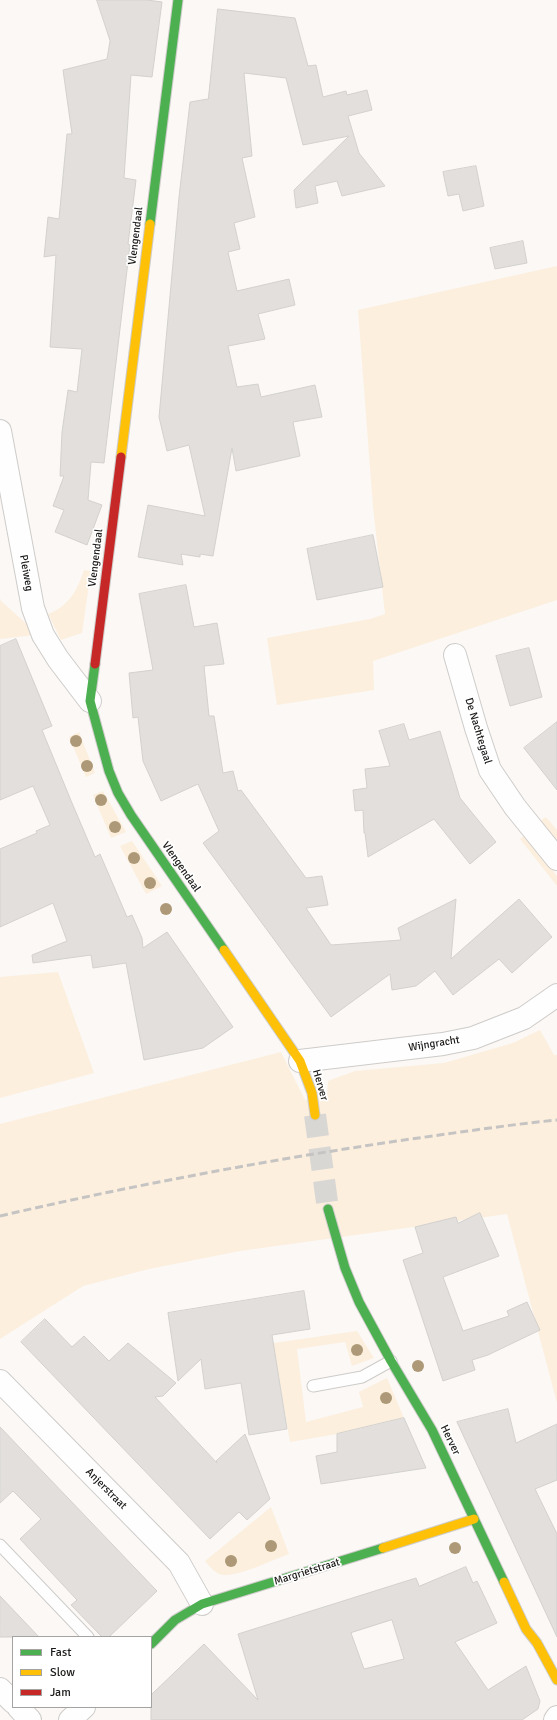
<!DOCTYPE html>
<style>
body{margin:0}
#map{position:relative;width:557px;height:1720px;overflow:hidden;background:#fbf8f5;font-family:Signika,sans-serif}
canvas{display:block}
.legend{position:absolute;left:12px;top:1636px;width:140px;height:72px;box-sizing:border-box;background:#fff;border:1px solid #a4a3a2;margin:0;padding:5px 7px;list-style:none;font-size:12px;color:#1b1917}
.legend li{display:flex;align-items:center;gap:8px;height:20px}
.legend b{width:20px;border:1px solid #a4a3a2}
</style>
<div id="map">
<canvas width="557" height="1720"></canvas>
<ul class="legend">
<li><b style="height:5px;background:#4caf50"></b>Fast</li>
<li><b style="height:5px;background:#ffc107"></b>Slow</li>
<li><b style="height:5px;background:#c62828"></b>Jam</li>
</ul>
</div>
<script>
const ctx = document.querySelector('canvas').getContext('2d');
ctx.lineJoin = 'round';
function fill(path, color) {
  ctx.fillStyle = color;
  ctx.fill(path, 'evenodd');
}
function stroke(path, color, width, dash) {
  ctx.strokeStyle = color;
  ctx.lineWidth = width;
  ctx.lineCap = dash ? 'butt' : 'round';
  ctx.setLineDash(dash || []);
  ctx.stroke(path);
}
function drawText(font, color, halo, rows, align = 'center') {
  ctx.font = font + ' Signika,sans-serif';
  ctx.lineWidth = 3.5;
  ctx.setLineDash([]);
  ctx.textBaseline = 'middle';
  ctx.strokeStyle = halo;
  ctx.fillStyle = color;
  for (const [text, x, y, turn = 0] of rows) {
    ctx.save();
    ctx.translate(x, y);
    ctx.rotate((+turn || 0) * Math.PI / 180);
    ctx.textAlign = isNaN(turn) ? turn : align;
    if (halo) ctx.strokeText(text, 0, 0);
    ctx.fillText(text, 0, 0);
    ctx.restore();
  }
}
fill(new Path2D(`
 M557,266V600L373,661L374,690L277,705L267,638L370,619L385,614L373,507L358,310Z
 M84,570L91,571L82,633L61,640L48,614C69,606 77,591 84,570Z
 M0,598L1,601L31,628L34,635L0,639Z
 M79,732L95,773L86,777L69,737Z
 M103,791L126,832L111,838L93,795Z
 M546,817L557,830V842L540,821Z
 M525,835L557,876V886L520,839Z
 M132,841L162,886L146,894L120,846Z
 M58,972L94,1073L0,1098V977Z
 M540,1030L554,1055H557V1403L507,1214L240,1251L149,1269L83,1286L0,1339V1124L281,1052L305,1100L327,1097L328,1081L355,1071L444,1063L513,1043Z
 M357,1331L374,1358L352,1366L345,1342L297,1349L306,1422L363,1407L359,1392L387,1378L404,1418L337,1434L290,1442L274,1351L246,1347Z
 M271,1507L289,1554C274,1559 233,1580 219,1574C213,1571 209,1566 205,1561Z`), '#fcefde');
const building = new Path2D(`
 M97,0H147L162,2L152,77L131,75L124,178L136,180L128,244L130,245L104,463L91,462L88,500L102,505L87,545L55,532L64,510L53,506L64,476H60L62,432L68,390L77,392L82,349L50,347L56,255L44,257L48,217L59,219L67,134H72L63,70L107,59L110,41Z
 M218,9L295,18L308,66L316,65L323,97L346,91L347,95L367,90L372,110L348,116L359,153L385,186L342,196L337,181L315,186L318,203L296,208L294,190L349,136L303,145L286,78L244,73L252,156L242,158L255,217L234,223L240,249L228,252L237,291L289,279L295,305L258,314L265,339L228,346L237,387L258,384L261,397L315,385L322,417L293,422L300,456L236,471L232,448L213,556L200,554V557L181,554L183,565L138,557L148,505L205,516L189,445L167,451L159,417L179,197L190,102L208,99Z
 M476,166L484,206L463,211L459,194L448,196L443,172Z
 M523,241L527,263L495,269L490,248Z
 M373,535L383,587L317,600L307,549Z
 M186,585L194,627L217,623L224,664L204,666L209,716H214L223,773L233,771L238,791L241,790L306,878L322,876L328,905L306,908L331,945L401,940L398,928L456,899L451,959L519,899L552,937L512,973L499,959L453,995L435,971L416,986L392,990L390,974L331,1017L203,843L219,831L198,784L161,801L143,761L138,717L133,718L129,673L153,670L139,594Z
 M16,639L52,726L42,730L72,803L95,857L100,854L127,917L132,915L142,938L143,948L167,932L233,1027L203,1048L144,1060L126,963L93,968L91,955L33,963L32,955L67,941L53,903L0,927V849L37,833L36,831L50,825L33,786L0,800V646Z
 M529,648L542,697L510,706L496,656Z
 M557,722V790L524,748Z
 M404,724L409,740L440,731L460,798L496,842L470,864L434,819L368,857L365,833H364L363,810L355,811L353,790L367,788L365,769L390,766L379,731Z
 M480,1213L499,1256L443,1277L463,1331L509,1316L507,1311L527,1302L540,1330L488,1355L472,1360L475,1370L443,1381L403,1260L423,1253L415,1227L456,1217L458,1223Z
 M304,1291L310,1329L272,1335L287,1429L249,1435L241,1383L205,1389L201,1359L178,1381L168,1313Z
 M45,1319L72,1347L84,1336L109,1361L128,1343L176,1383L163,1396L155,1397L217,1463L216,1461L245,1434L270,1499L247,1520L239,1512L210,1539L21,1342Z
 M508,1409L516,1443L557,1424V1480L535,1489L557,1534V1637L457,1422Z
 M404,1418L426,1468L321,1484L316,1456L337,1452V1434Z
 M0,1427L157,1591L109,1637H102L71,1605L77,1600L20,1539L41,1519L13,1491L0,1503Z
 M466,1567L473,1583L477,1581L497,1623L455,1642L488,1690L526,1666L540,1701L538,1709L522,1720H151V1695L204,1644L258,1700L238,1634L416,1578L419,1586ZM392,1620L404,1659L364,1669L351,1633Z
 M0,1596L39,1637H0Z`);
fill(building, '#e2dfdd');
stroke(building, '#d3d1ce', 1);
stroke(new Path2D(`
 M315,1115L328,1209`), '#d9d7d4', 22, [22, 11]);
const lane = new Path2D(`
 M313,1386L362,1377L391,1361
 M0,1545L88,1637`);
const street = new Path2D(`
 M0,431L33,608L43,635L58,659L90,701
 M455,655L476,728L490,770L515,807L557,859
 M300,1061L443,1044L473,1038L524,1018L557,995
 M0,1381L179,1563L202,1604
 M0,1689L13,1702
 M18,1707L30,1720
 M70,1720L84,1707
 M555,1720L557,1717`);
const fast = new Path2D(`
 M150,224L178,0
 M95,664L90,701L109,771L118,793L131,815L224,950
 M328,1209L345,1268L359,1302L391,1361L432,1430L504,1582
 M151,1644L175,1620L202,1604L383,1548`);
const slow = new Path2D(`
 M121,457L150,224
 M224,950L300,1061L312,1093L315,1115
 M383,1548L474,1519
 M504,1582L526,1629L537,1643L557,1680`);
const jam = new Path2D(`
 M95,664L121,457`);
stroke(lane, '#ceccca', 13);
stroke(street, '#ceccca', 24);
stroke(fast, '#ceccca', 11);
stroke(slow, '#ceccca', 11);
stroke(jam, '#ceccca', 11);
stroke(lane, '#fefefe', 11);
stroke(street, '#fefefe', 22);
stroke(fast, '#4caf50', 9);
stroke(slow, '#ffc107', 9);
stroke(jam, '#c62828', 9);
stroke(new Path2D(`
 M0,1216C134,1185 268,1160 404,1140C455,1133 506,1125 557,1120`), '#c5c4c3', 3, [8, 4]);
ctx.fillStyle = '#ad9977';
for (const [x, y] of [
 [76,741],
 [87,766],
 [101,800],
 [115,827],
 [134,858],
 [150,883],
 [166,909],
 [357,1350],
 [418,1366],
 [386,1398],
 [271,1546],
 [455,1548],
 [231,1561]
]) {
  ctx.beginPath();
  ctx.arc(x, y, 6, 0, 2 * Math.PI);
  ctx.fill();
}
drawText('11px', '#1b1917', '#fff', [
 ["Vlengendaal",136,236,-83],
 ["Vlengendaal",96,558,-83],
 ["Pleiweg",26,573,80],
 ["De Nachtegaal",478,731,73],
 ["Vlengendaal",181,867,55],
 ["Wijngracht",434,1044,-9],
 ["Herver",320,1085,74],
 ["Herver",450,1440,64],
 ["Anjerstraat",106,1489,45],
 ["Margrietstraat",307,1572,-17]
]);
</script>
